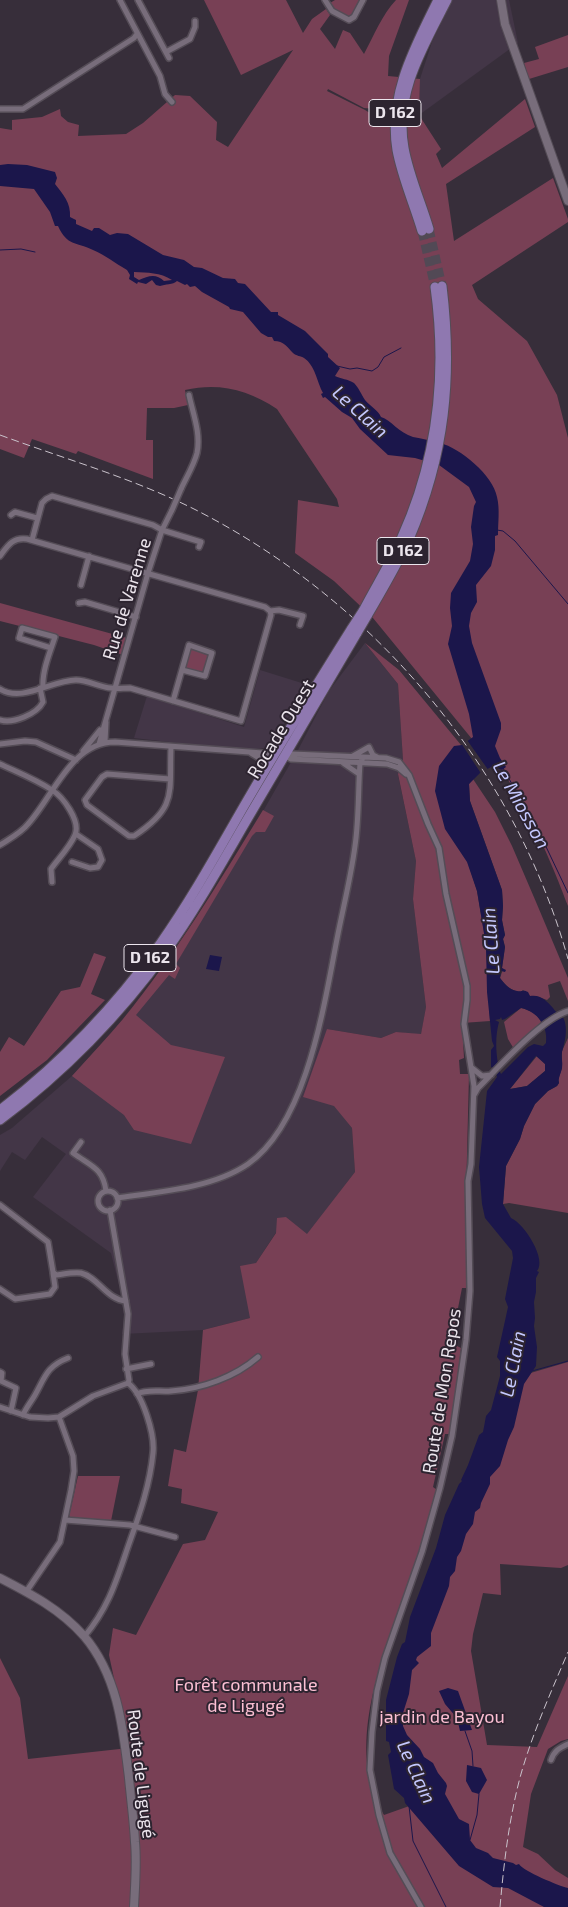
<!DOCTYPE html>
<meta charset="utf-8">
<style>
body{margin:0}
canvas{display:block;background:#372e3a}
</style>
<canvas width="568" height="1907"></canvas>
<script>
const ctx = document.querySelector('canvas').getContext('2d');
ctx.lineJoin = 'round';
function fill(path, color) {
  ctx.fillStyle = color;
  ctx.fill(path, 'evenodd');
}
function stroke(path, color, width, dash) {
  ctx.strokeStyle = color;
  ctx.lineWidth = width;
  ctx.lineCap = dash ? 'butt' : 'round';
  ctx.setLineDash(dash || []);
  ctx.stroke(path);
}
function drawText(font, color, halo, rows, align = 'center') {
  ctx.font = font + ' "Exo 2",sans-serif';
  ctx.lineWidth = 4;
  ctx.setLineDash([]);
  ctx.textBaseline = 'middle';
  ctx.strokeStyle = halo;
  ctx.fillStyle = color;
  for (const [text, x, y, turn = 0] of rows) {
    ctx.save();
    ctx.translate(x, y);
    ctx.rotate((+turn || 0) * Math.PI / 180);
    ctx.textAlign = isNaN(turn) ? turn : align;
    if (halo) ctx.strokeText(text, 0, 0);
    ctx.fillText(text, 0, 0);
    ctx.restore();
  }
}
fill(new Path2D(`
 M452,0H509L518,43L419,115L420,79L432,42Z
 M365,643L398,684L403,760L398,775L416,861L413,899L426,1007L421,1035L396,1032L381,1038L327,1029L334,1105L352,1128L355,1172L307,1235L286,1217L256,1263L250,1318L203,1330L122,1334L124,1316L121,1293L111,1253L33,1197L66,1154L42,1137L25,1160L12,1152L0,1171V1135L12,1128L72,1076L176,964L298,750L329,691Z
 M260,670L308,685L273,742L265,748L242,750L134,738L147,696L244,727Z`), '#433647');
fill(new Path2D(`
 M204,0H286L303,33L312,19L326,9L330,15L320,29L335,49L343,30L350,33L364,54C374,35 382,15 396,0H409L389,56L388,76L420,79L419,115L441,149L436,154L442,168L525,99L535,127L446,184L454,241L553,178L568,219V222L472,285L478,299L527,341L557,395L568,438V906C552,862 510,763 472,739L373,618L334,581L295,553L298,500L339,507L337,499L277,409C249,390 219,382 185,390L188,405L174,408H147L146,440H153V479L78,451L76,454L32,439L24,458L0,449V128L12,130V120L42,117L60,109L61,116L68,122L79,125L78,136L126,134L143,123L175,95L190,96L217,122L216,140L228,147L293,50L241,75ZM328,89L364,108L376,109L382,99L378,118L365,110L327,91Z
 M335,0H361L352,16L349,18L334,10L330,3Z
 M568,35V67L529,79L524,63L539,59L535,47Z
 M0,603L127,638L123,655L94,645L0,621Z
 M365,643L399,670L461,745L447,796L477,891L486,945L490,1021L462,1023L464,1058L459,1060L460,1074H469L466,1196L468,1288H462L454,1328L455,1345L461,1348L450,1434H445L433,1487L437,1490C428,1522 419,1553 408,1585C386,1650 352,1724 373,1794C375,1801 380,1808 384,1815L415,1804L398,1767L401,1695L517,1377L568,1362V1565L561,1568L500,1564L501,1595L483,1593L473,1634L471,1651L487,1745L537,1747L568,1676V1739L561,1741L548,1749L531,1794L523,1847L538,1854L555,1870L568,1878V1907H0V1658L20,1698L28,1759L129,1748L109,1655L113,1628L136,1635L183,1544L205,1540L218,1512L181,1503L182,1489L168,1486L174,1449L186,1452L198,1390L203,1330L250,1318L240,1266L256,1263L276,1233L277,1218L286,1217L307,1234L355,1172L352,1128L334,1106L303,1097L327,1029L381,1038L396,1032L421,1034L426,1007L413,899L416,861L398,774L403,760L398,684Z
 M190,648L210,654L204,674L184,668Z
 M473,779L495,812L512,846L536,902L568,978V1001L560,981L548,985L550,997L547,1000L536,996H530L523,990L521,992C511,991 505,985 500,978L503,969L502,968L505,947L503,939L505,935L502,920L503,906L502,890L470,801L469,784Z
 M263,810L274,816L265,832H256L252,836L176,964L180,968L175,979L169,975L136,1015L171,1045L225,1057L191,1144L134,1130L124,1115L72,1076C89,1057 107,1038 123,1019C176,954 219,882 263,810Z
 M94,953L106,957L91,994L105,1000L47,1060L0,1096V1052L9,1037L24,1046L61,991L80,987Z
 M521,1008C530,1010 538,1014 541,1022L514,1049L508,1039L504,1022Z
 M568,1038V1213L509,1203L503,1204L506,1166L520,1139L524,1126L535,1104L548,1091L557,1086L559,1083L558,1080L562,1068V1051Z
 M537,1056L545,1064V1071L527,1086L510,1089Z
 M78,1476H120L111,1521L75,1520L69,1516Z`), '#784055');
fill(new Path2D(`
 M8,164L27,165L55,172L57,178L55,184C63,194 71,203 70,217L76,220V224L92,231L94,228H99L110,235L117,233L128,234L163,255L184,260L194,267L202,268L223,278L235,279L238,283L245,284L271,312H278V315L305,331L328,354V357L340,368L335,376C341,379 348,379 354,383C359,388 361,394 365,400C370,406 378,410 381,417C391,420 399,433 413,437C422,439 431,440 440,443C460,448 493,475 497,497C500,509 498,522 498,535L495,536V550L491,566L476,585L477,602L471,613L469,626L472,643L501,723V729L495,746L500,758L506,767L502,770L493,766L480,773L469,784L470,801L502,890L503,906L502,920L505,935L503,939L505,947L502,968L506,970L505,972L501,971L500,978C504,983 509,990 517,991C522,992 523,989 528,992L530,996C540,994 547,1001 553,1008C556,1013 561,1015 564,1019C568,1030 565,1041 562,1052C561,1057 563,1063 562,1068C561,1074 558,1077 559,1083L557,1086L548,1091L535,1104L524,1126L520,1139L506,1166L503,1204L511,1218C525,1224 547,1260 537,1271L539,1272L536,1278V1292L534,1302L535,1318L534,1326L537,1347L536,1366L524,1384L514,1427L508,1440L500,1466L490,1477V1484L481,1503L480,1508L475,1512L473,1524L466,1534L461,1551L457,1557L455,1571L450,1577L449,1586L431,1633V1646L417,1657L416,1660L419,1663L412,1670L409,1694L403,1713V1726L407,1735L420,1749L424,1757L433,1763L438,1773L446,1783L447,1786L445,1794L459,1819L469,1824L470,1840L476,1848L488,1853L493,1858L513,1863L516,1865L519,1864C523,1871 559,1886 568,1888V1907H544L508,1888L493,1887L459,1866L405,1803L404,1798L394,1789L388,1755L391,1752L389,1742L386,1741V1700L397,1657L402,1644L405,1642L410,1617L436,1548L445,1515L459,1484L462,1481L461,1480L468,1465L479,1435L483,1432L486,1416L491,1410L500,1376V1361L497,1357L508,1307L505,1299L513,1258L512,1251L485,1218L482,1204L479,1167L487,1091L497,1077L495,1069L491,1067V1050L494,1046L492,1041L487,992L486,945L477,891L467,862L445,829L435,791L439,766L454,746L462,745L473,737L469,714L448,644L452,626L450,608L451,593L470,561L473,544L471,527L474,506L476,502L469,487L439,465L415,458L388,455L360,429L352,418L342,412L325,397L323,398L321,394L323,393C317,382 315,365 304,358C301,356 296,356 293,353C287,347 284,341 274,341L272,337H268L261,333L243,312L230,309L229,307L202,292L195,286L190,287L187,284L185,285L177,281C173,285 165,284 160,286L156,285L152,280L146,284L138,282L137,284L129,279L130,275L127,270C115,263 105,255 93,250C75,241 68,247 58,226H55L50,212L34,189L0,186V165ZM134,272C148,273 160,272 172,280L164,281C156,273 148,276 139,280L134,277ZM521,1008C538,1012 548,1026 546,1043L543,1046L534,1044L528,1047L501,1074L497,1066L498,1064C496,1051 495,1037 499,1022L495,1020L500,1019L501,1017L502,1020L505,1019ZM536,1056L545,1064V1071L527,1086L510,1089Z
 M210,955L222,957L219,971L206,969Z
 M448,1688L458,1691L472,1730L460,1731L457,1718L445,1704L439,1691Z
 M467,1765L481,1768L487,1780L479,1794L472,1792L466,1781Z`), '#1b164b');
fill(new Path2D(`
 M467,740L489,771L482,775L461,743Z`), '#372e3a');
stroke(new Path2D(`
 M0,250L21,249L35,252
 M337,366L350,369L357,368L372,371L378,367L384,357L401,348
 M497,530L503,531L515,541L568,604
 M503,768L540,834L568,893
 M532,1371L568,1361
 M465,1731L472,1751L473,1766
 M409,1806L413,1841L446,1907
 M470,1840L477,1815L479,1794`), '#1b164b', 1);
stroke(new Path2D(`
 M429,229L442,286
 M422,231L435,287`), '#524955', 9, [9, 4.5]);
const street = new Path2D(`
 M120,0L160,76L165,94L172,102
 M138,0L169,58
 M325,0L332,11L349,20L354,17L363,0
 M166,52L190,39L195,27V21
 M0,109H23L134,38L137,34
 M181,489C186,478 194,465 197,453C201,433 193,414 189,395
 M11,515L15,512L37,518
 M32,540L42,503L46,499L52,496L153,525L162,530L201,542L199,547
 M0,556C8,545 13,537 27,539L265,607L270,611L271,615L241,721L130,688C123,688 117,689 111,688C99,687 88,680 76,680C52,680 22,703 0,689
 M81,585L89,556
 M79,603L85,602L136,617
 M270,611L279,610L303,616L300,625
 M43,687C42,671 50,652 55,637L22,628L19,638L51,648
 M173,701L189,645L212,653L205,676L182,670
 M0,720C13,724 37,714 43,702L40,688
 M105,742L106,722
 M0,744L25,741L36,742L76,760
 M99,744L148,573L162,530L172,510
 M83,751L100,730
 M251,753L264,761L267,767
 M284,755L291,759L387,764L399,768L406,774
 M285,756L292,754L386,758L399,762L409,775L428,824L439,848L446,894L467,986V1000L464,1024L474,1086L471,1164L468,1181L470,1291L466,1340L452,1436L440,1488L422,1552L385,1658L377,1691L372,1732L370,1770L379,1815L390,1853L421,1907
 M353,756L369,747L373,755L377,757
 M343,763L359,774
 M0,764C17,772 35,779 52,790C63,797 81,821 75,835C70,847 58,859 51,869L52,882
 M170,779L107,774L102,777L85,800L87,805L129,836H134C178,807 169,793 171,747
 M0,845C9,839 21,833 28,824C53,797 71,742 115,742L276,754
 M72,862L90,868L98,867L102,860L98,849L76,834
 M472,1068L482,1076L491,1075
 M474,1095L478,1088C500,1066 540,1020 568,1011
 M81,1142L73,1153C91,1166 103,1168 106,1191
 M98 1201a10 10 0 1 1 20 0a10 10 0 1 1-20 0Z
 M117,1198C159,1192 213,1188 248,1164C307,1123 324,1005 337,939C343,908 351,877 355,846C359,819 358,791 360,763L363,758
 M0,1205L48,1242L53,1272L56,1275C64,1274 73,1272 81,1273C98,1277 107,1300 126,1301
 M110,1210L128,1314L125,1354L129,1380L128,1383
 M0,1289L15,1299L50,1294L55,1287L53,1273
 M126,1369L151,1364
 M0,1372L2,1373L1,1381L16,1388L11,1411
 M137,1394C147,1389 160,1392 171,1391C202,1389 235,1377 258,1357
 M0,1407L30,1417L48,1418L59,1417L93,1396L128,1383
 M23,1415C26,1408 31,1402 35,1395C45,1377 47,1366 68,1358
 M65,1520L130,1525L175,1537
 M26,1592L60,1542L71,1490L74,1471L73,1456L59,1417
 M84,1637C110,1606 117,1578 130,1541C140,1513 150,1484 153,1453C155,1435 143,1394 128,1383
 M551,1760C554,1751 559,1748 568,1744`);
const secondary = new Path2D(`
 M501,0L505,24L568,201
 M0,1578C31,1594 60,1609 84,1636C118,1676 123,1728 129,1778C131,1800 134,1821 135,1842C137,1864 135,1886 134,1907`);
const primary = new Path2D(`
 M429,229C421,202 409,176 404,148C394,94 423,47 447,0
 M422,231C414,204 402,177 397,150C388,95 415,47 438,0
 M363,611C376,586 391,562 402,537C438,457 447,373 435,287
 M367,616C382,590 397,565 409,539C445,455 453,377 442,286
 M0,1110C61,1063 115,1007 160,944C191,900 217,853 244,806C279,746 315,687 352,628
 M0,1120C64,1072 119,1016 166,951C199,905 226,855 255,806C289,748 323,691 357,633`);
stroke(street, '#544c56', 8);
stroke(secondary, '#544c56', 10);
stroke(primary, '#544c56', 11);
stroke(street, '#786d7b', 5);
stroke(secondary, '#786d7b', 8);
stroke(primary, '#8f78b0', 9);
stroke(new Path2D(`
 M0,435C65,459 132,478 194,509C372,599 514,765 568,959
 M500,1907C504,1862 509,1818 521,1774C533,1732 551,1692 568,1652`), '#cac3cc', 1, [8, 4]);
const streetBridge = new Path2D(`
 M172,510L181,489`);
const primaryBridge = new Path2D(`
 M352,628L363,611
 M357,633L367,616`);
stroke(streetBridge, '#544c56', 8, []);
stroke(primaryBridge, '#544c56', 11, []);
stroke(streetBridge, '#786d7b', 5);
stroke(primaryBridge, '#8f78b0', 9);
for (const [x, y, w] of [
 [395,113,52],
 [403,551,52],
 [150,958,52]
]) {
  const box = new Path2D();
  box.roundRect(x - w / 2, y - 13.5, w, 27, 4);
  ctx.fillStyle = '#2d2430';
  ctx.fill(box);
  stroke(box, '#ece5ed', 1);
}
drawText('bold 16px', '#ece5ed', null, [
 ["D 162",395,113],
 ["D 162",403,551],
 ["D 162",150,958]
]);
drawText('18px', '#ece5ed', '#2d2430', [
 ["Rue de Varenne",127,599,-73],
 ["Rocade Ouest",281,729,-59],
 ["Route de Mon Repos",442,1391,-81],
 ["Route de Ligugé",141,1774,83]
]);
drawText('18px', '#fdc0d4', '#2d2430', [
 ["Forêt communale",246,1685],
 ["de Ligugé",246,1706],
 ["jardin de Bayou",442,1717]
]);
drawText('italic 19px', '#c4c8fe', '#2d2430', [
 ["Le Clain",360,412,42],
 ["Le Miosson",521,805,61],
 ["Le Clain",491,941,-94],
 ["Le Clain",513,1364,-79],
 ["Le Clain",416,1772,65]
]);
</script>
